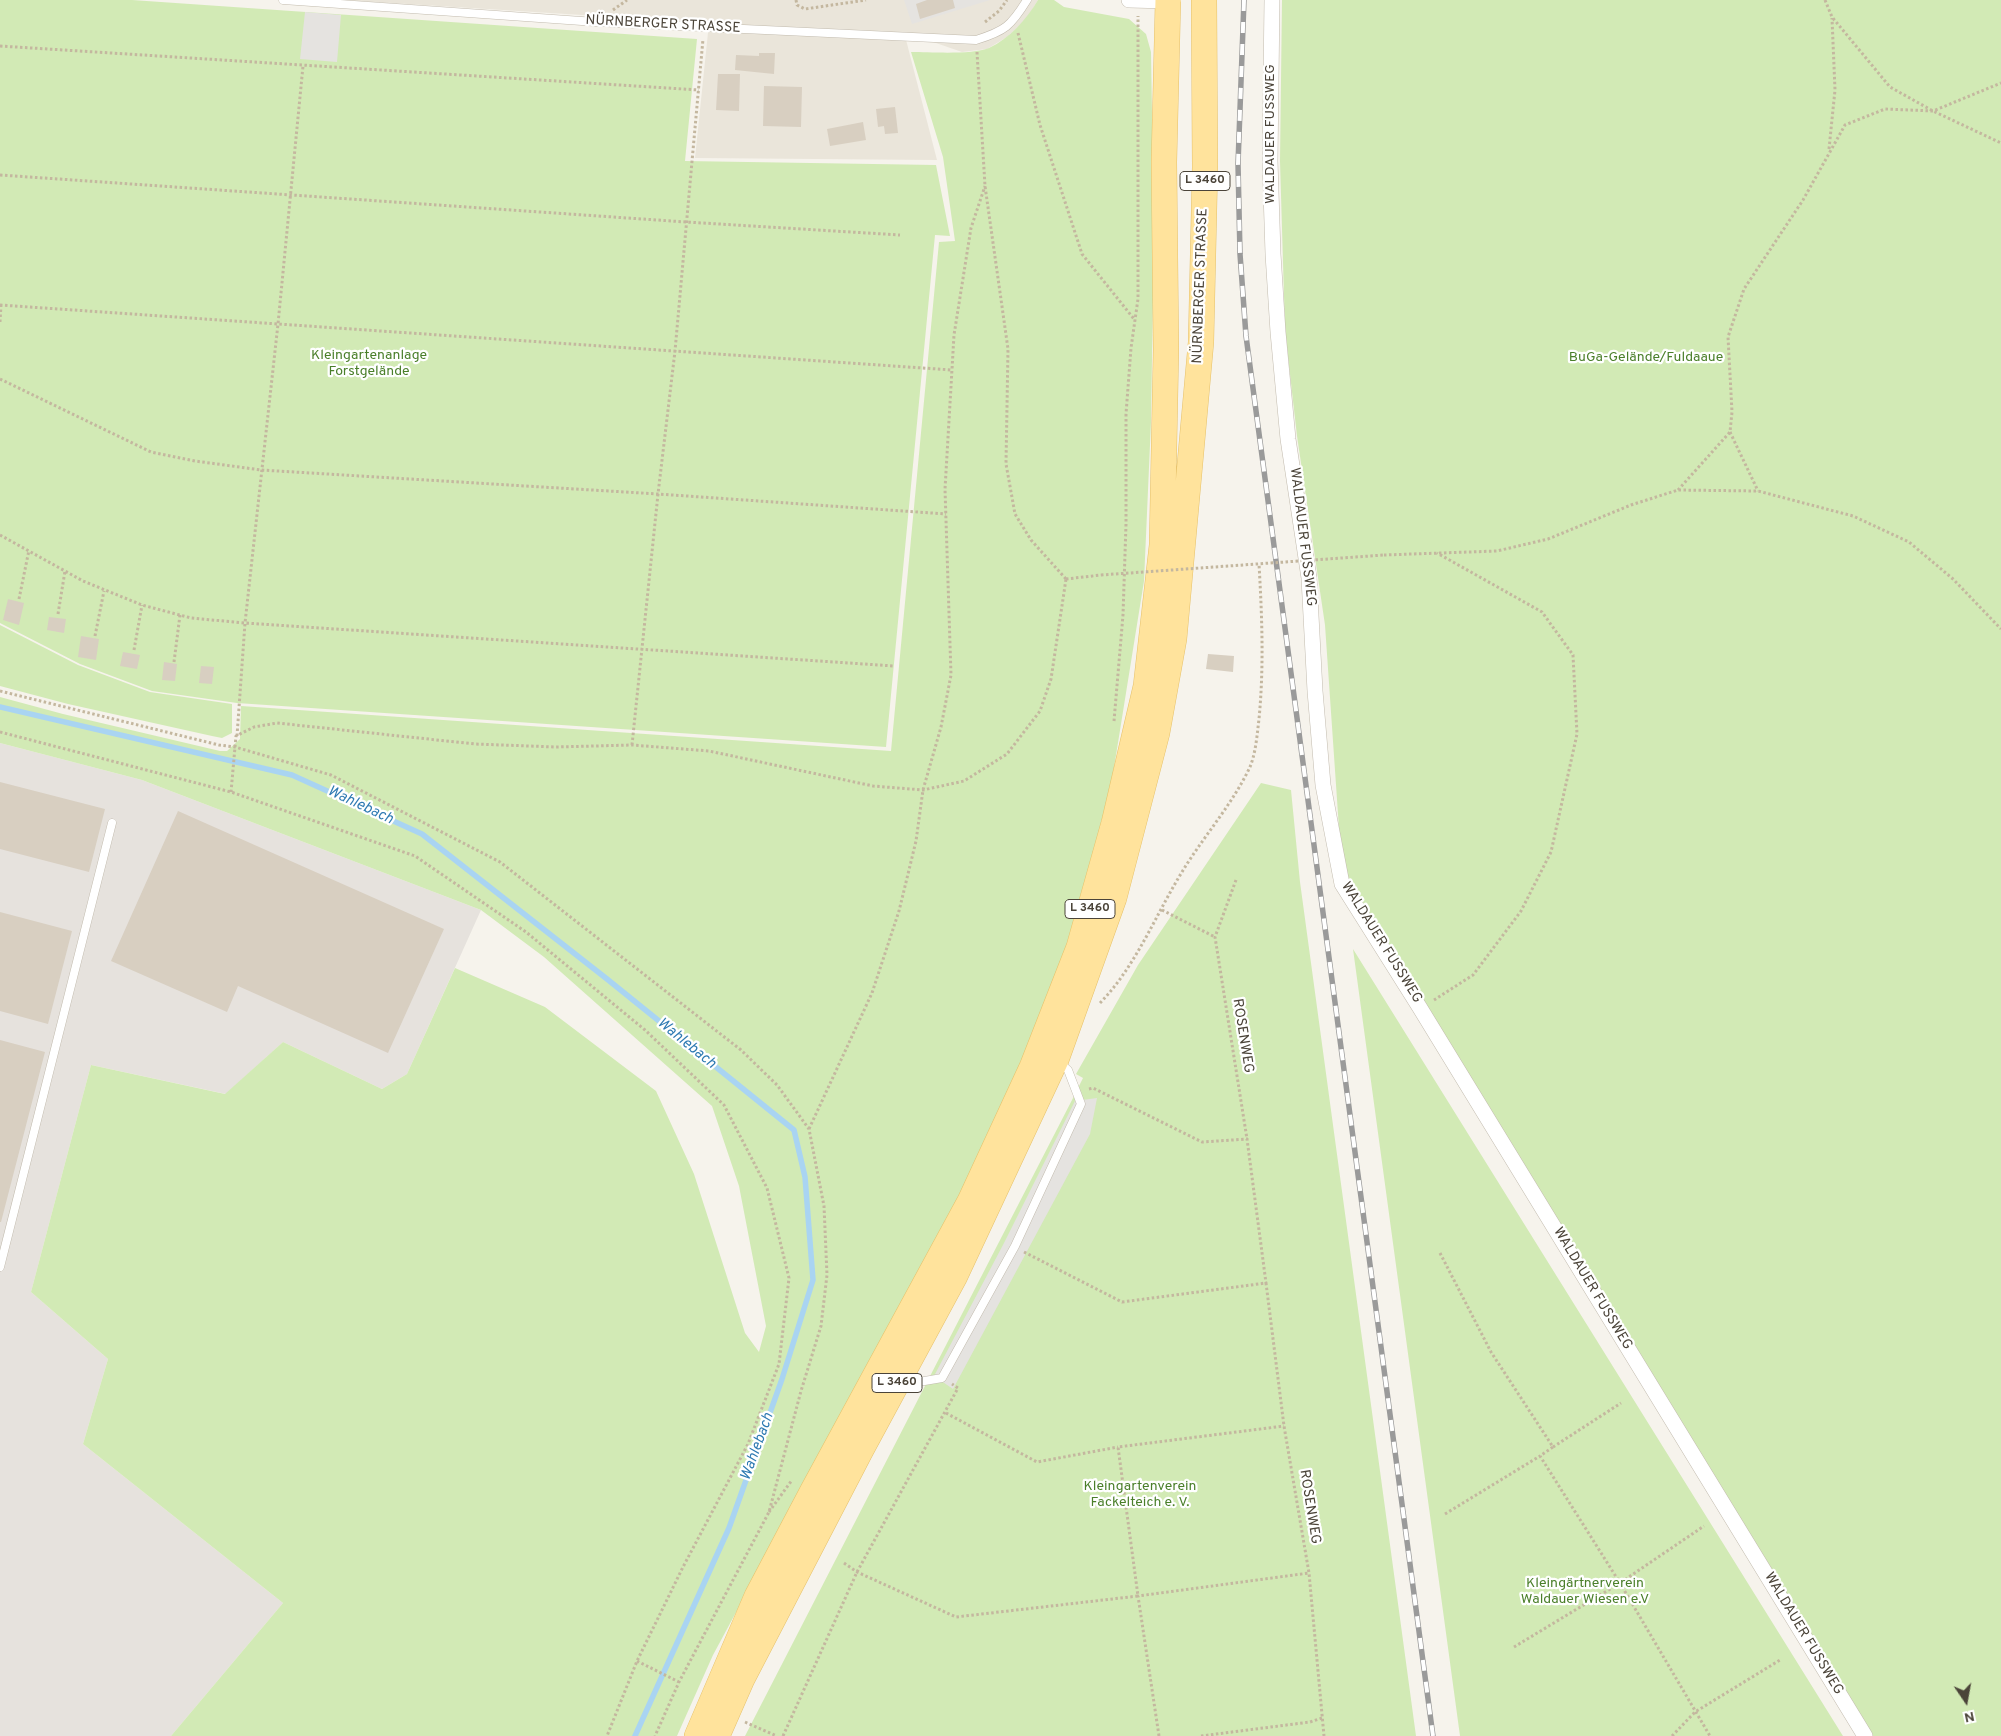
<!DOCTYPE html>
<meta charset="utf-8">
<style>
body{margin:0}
#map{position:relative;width:2001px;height:1736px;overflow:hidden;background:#f6f3ec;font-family:Overpass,sans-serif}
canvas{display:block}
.north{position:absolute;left:1941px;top:1676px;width:50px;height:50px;-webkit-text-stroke:4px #fff;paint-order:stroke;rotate:168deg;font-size:14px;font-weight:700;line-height:20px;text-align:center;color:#4b4439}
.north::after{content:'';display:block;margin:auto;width:18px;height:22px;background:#4b4439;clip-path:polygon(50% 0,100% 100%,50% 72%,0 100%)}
</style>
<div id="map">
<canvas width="2001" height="1736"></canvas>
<div class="north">N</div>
</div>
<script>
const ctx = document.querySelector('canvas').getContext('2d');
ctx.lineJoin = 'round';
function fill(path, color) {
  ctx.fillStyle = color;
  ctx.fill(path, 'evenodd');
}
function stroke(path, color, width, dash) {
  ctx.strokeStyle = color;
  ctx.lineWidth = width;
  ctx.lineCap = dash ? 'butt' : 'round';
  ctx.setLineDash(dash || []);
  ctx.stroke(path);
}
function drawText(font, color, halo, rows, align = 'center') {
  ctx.font = font + ' Overpass,sans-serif';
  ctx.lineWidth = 4.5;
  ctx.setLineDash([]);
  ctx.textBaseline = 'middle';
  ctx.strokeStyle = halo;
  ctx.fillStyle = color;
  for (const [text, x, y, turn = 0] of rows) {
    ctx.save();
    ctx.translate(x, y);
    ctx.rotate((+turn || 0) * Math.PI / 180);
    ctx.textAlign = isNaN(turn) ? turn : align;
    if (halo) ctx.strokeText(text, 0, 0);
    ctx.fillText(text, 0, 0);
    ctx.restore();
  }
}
fill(new Path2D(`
 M344,0H1038L1027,19L1007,37L987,49L962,52L904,32L937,160L695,158L709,23Z`), '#eae5da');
fill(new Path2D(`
 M0,743L142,780L481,910L407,1074L382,1089L283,1042L226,1094L91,1065L31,1292L108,1359L83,1444L283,1603L171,1736H0Z`), '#e6e2dd');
fill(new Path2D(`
 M0,0H132L697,39L685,161L936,165L950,236L935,235L886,747L237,703L152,691L80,664L0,623Z
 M1038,0H1054L1064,7L1129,19L1146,34L1151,52L1154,233L1151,422L1144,581L1112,780L1078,916L1022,1070L962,1193L713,1655L677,1736H171L283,1603L83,1444L108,1359L31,1292L91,1065L225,1094L283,1042L382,1089L407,1074L455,968L545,1007L656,1091L694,1174L745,1333L759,1352L766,1326L739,1186L712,1106L544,957L481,910L142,780L0,743V697L63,714L220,751H227L240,739L241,706L891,751L939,242L955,241L943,157L911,52C931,52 972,55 989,48C1010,38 1026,20 1038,0Z
 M1282,0H2001V1736H1871L1342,872L1325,625L1297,436L1285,330L1280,161Z
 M0,625L78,665L150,692L232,704V733L222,738L212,736L68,704L0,686Z
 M1261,783L1291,790L1300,882L1416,1736H745L1072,1100L1083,1078L1076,1074L1138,965Z
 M1353,949L1843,1736H1460Z`), '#d2eab5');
fill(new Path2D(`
 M904,0H990L912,24Z
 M305,12L341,15L337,62L300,59Z
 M1097,1098L1090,1134L953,1389L934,1376L1004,1243L1075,1101Z`), '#e5e3e0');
stroke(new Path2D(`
 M0,707L292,775L422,834L607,979L794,1130L805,1177L813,1280L782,1379L729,1528L635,1736`), '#a9d4f2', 5.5);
fill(new Path2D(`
 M927,0H953L955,8L920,19L916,4Z
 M759,53H775L774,74L735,70L736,55L759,56Z
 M718,74H740L739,111L716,110Z
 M764,86L802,87L801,127L763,126Z
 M895,107L898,133L885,134L884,126L878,127L876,109Z
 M863,122L866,140L830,146L827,129Z
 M8,599L24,603L19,625L3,620Z
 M49,617L66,619L64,633L47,630Z
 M81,636L99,639L96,660L78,657Z
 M123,652L140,655L137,669L120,666Z
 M1208,654L1234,656L1233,672L1206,669Z
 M164,662L177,664L175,681L162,680Z
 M201,666L214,667L212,684L199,683Z
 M0,782L105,809L89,872L0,849Z
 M178,811L444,929L388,1053L238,986L227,1012L111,961Z
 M0,912L72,931L48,1024L0,1011Z
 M0,1040L45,1052L1,1222H0Z`), '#d8cfc1');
const lane = new Path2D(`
 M283,0L596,22L976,40C1005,31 1011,26 1027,0
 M0,1267L112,823
 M901,1385L942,1378L1015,1246L1081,1104L1068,1070L1059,1062`);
const street = new Path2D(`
 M1129,0L1168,1L1173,0
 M1272,0L1270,161L1273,254L1278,332L1288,439L1309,578L1315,691L1323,785L1342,884L1420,1008L1865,1736`);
const primary = new Path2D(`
 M697,1736L757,1596L813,1490L970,1201L1032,1067L1079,947L1114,823L1146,686L1162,545L1166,350L1164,162L1168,0
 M717,1736L742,1679L861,1450L955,1276L1056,1060L1114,898L1157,733L1174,639L1201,342L1205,167L1204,0`);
stroke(lane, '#c2bbae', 9);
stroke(street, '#c2bbae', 16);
stroke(primary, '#e6c16a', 26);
stroke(new Path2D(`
 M796,0L797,5L805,9L866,0
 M1825,0L1832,17L1890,87L1933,111L2001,143
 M613,10L627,0
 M985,22L999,11L1007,0
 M1018,33L1040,125L1082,254L1134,319
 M0,46L699,90
 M977,52L985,186L1008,349L1006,464L1015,514L1031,540L1066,579
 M1829,149L1835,90L1832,18
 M0,175L686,222L900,235
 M0,305L952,370
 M0,322L1,305
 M0,379L151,452L195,461L261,470L658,494L946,514
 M1730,432L1758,491
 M1678,490L1730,432L1732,412L1728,337L1744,289L1803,200L1845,125L1885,109L1933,111L2001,83
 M0,535L83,581L142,605L191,618L245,623L894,666
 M1384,555L1497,551L1548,539L1631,505L1678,490L1758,491L1853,516L1909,542L1953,579L2001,629
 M1066,579L1101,575
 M19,599L29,550
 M58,614L65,571
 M95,636L104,591
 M134,650L142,605
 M174,662L180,615
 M0,691L219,745L235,747L331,775L500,862L741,1050L777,1085L809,1129L824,1206L827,1275L821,1326L801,1391L769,1512L679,1682L655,1736
 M1114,721L1123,615L1126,524V414L1131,348L1138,299V16
 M0,732L231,792L415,856L526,932L645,1030L724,1105L767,1188L789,1278L779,1364L748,1444L683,1567L637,1661L607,1736
 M237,736L245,623L278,324L303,66
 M632,745L658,494L675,351L703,39
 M231,792L236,736L254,727L277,723L475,744L556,747L632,745L709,751L873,786L923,790L964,781L1007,754L1040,711L1051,679L1066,579
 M1236,880L1215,937L1247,1139
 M1162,910L1215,937
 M1434,1000L1473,975L1521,911L1551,852L1577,734L1573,655L1542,612L1437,553
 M1100,1003C1136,966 1155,916 1182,872C1203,837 1232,805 1250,767C1256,752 1257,735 1259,719C1264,667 1262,616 1259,564
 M1089,1089L1093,1088L1202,1142L1247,1139L1266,1283
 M809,1129L872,993L899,911L916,841L923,790L941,727L951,675L945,489L954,335L971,228L985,186
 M1024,1252L1122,1302L1266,1283L1284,1426L1309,1573L1324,1736
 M1440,1253L1491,1352L1553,1447L1540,1456L1620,1583L1710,1736
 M946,1413L1037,1462L1118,1447
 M1553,1447L1621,1403
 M769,1512L792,1480
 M1445,1514L1540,1456
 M844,1563L857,1572L956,1617L1138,1596L1118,1447L1284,1426
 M1514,1647L1620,1583L1704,1526
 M637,1661L679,1682
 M745,1722L777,1736
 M783,1736L857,1572L958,1388L952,1384
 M1159,1736L1138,1596L1309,1573
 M1201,1736L1310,1722L1322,1718
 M1672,1736L1695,1712L1780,1660`), '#c4b79f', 3, [2.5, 2.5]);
stroke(lane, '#fff', 8);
stroke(street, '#fff', 15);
stroke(primary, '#ffe39c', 25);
const rail = new Path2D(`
 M1244,0L1238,164L1240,254L1246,336L1433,1736`);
stroke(rail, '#9a9a9a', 5.5);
stroke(rail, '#fff', 4, [11]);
stroke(new Path2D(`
 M1101,575L1384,555`), '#c4b79f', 3, [2.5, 2.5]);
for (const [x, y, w] of [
 [1205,181,50],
 [1090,909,50],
 [897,1383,50]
]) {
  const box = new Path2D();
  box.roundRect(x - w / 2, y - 9.5, w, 19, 4);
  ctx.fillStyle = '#fff';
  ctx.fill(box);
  stroke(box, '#4b4439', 1);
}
drawText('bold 12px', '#4b4439', null, [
 ["L 3460",1205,181],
 ["L 3460",1090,909],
 ["L 3460",897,1383]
]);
drawText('14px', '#4b4439', '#fff', [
 ["NÜRNBERGER STRASSE",663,25,3],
 ["WALDAUER FUSSWEG",1271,134,-90],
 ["NÜRNBERGER STRASSE",1201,286,-88],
 ["WALDAUER FUSSWEG",1302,537,83],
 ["WALDAUER FUSSWEG",1381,943,58],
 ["ROSENWEG",1242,1036,81],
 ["WALDAUER FUSSWEG",1592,1289,59],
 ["ROSENWEG",1309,1507,81],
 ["WALDAUER FUSSWEG",1803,1634,59]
]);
drawText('14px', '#4a7f2a', '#fff', [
 ["Kleingartenanlage",369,356],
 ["Forstgelände",369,372],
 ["BuGa-Gelände/Fuldaaue",1646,358],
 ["Kleingartenverein",1140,1487],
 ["Fackelteich e. V.",1140,1503],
 ["Kleingärtnerverein",1585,1584],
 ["Waldauer Wiesen e.V",1585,1600]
]);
drawText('italic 15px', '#2e7ab2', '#fff', [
 ["Wahlebach",360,806,25],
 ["Wahlebach",686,1044,39],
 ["Wahlebach",758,1447,-70]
]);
</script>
